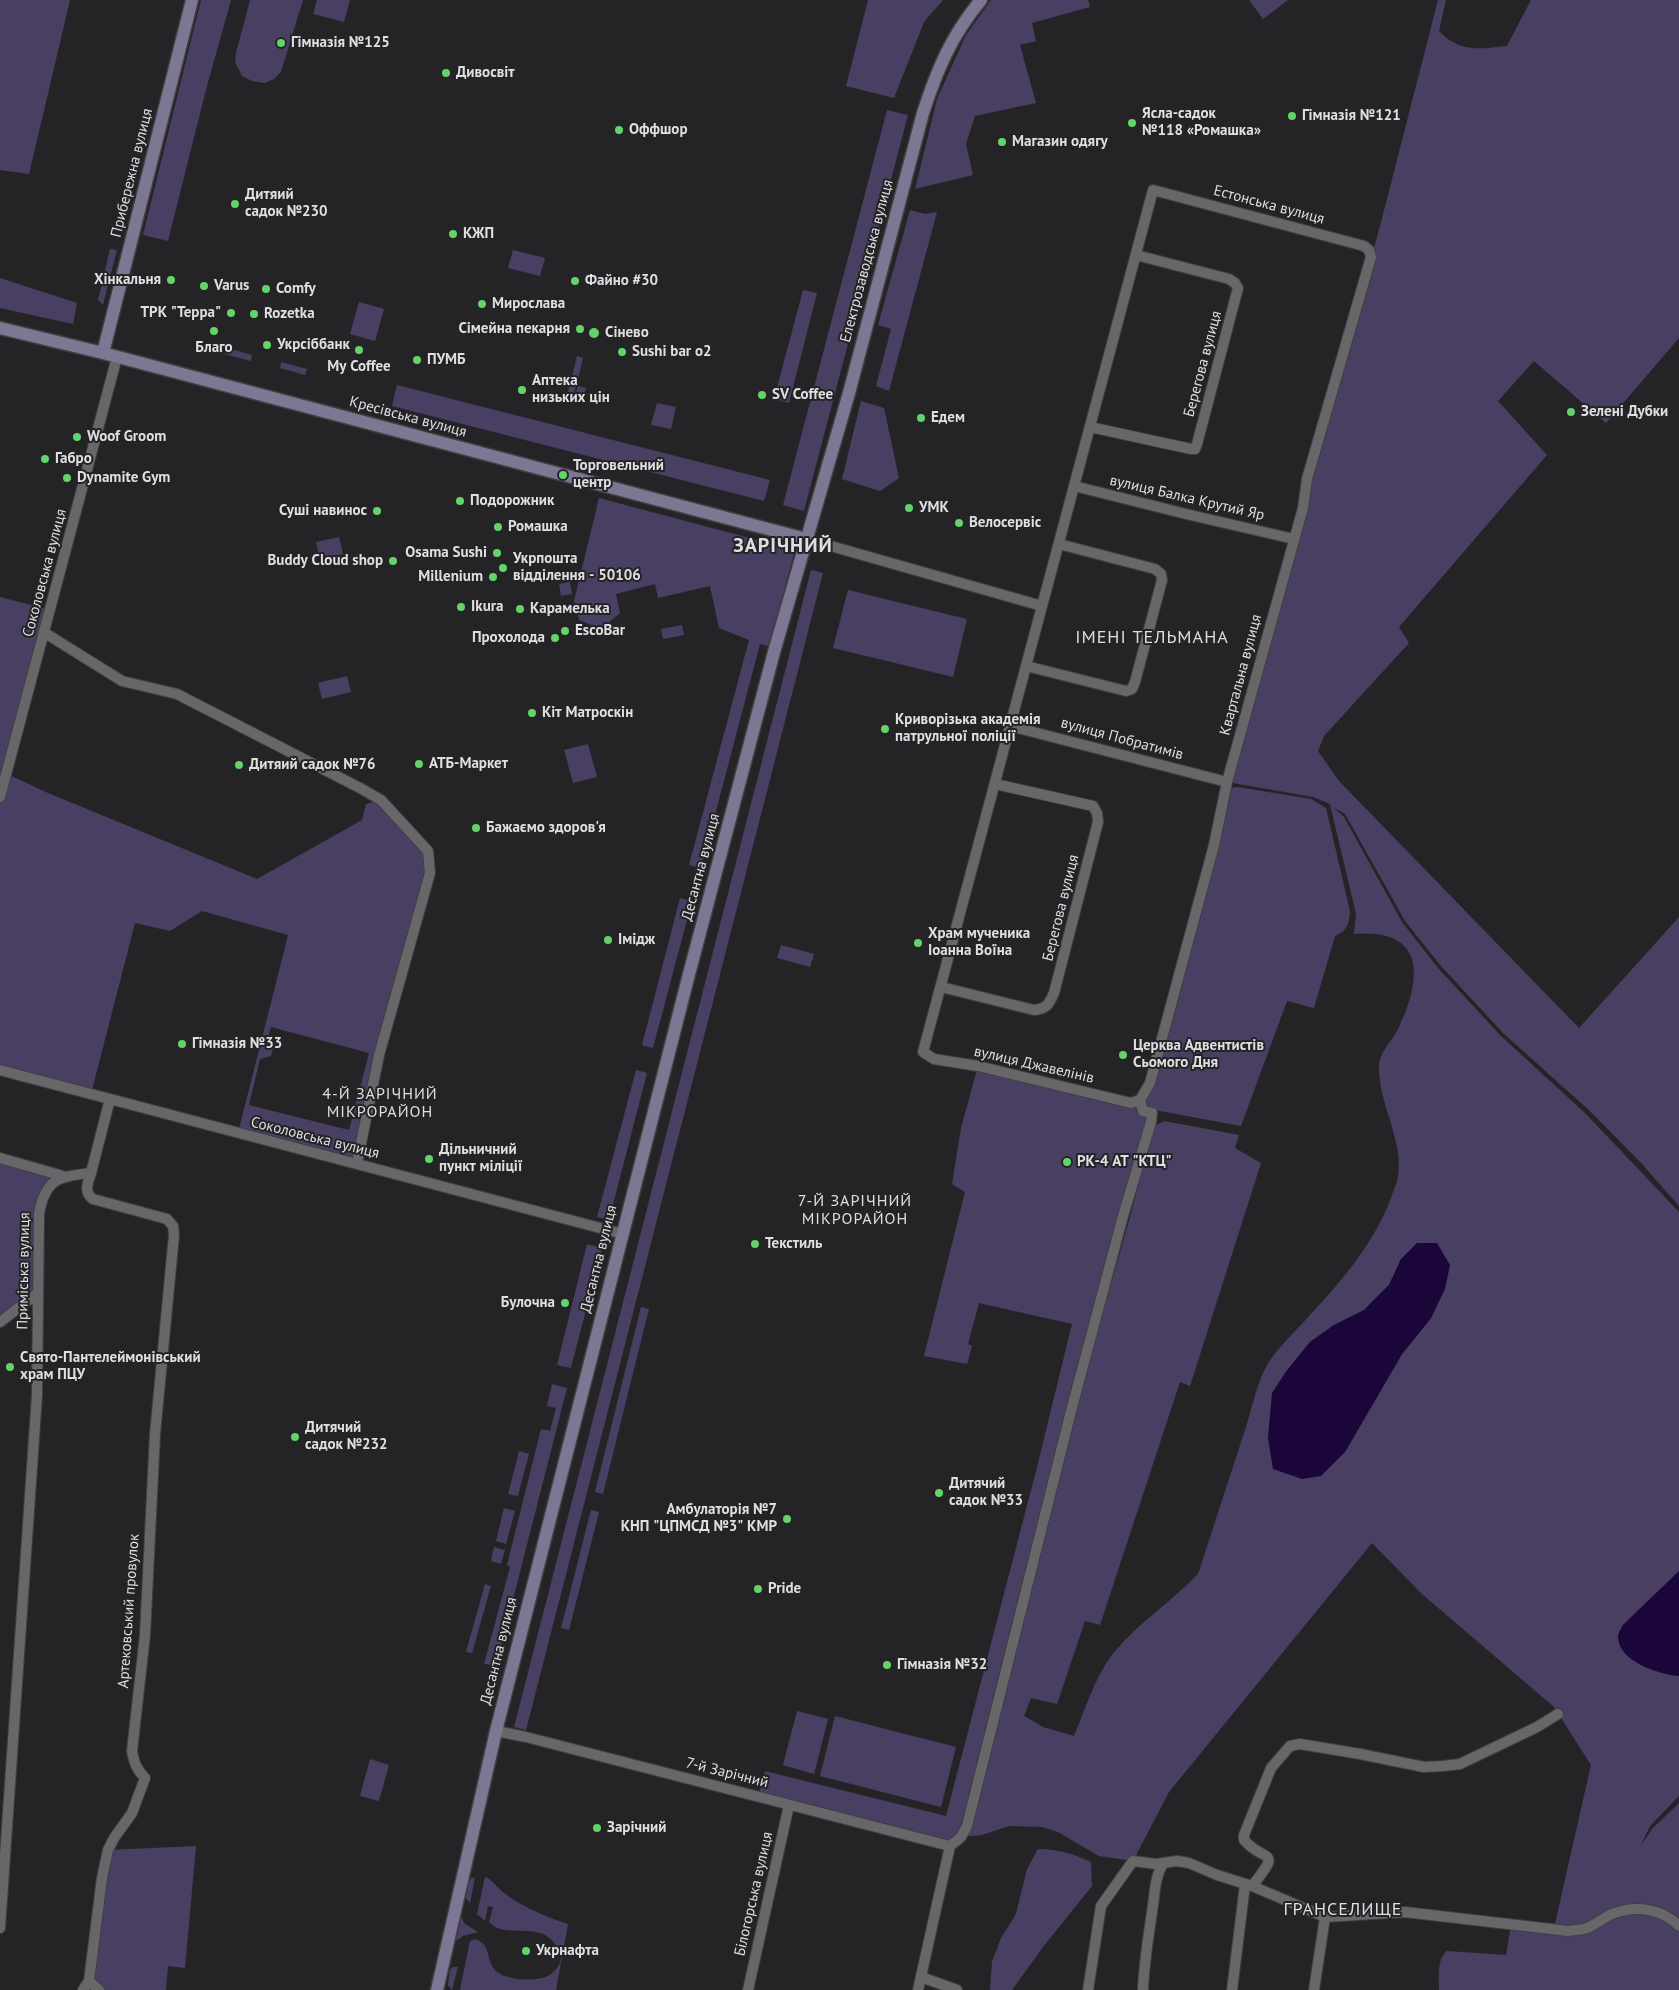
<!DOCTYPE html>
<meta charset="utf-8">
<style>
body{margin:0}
canvas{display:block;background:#242427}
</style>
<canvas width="1679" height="1990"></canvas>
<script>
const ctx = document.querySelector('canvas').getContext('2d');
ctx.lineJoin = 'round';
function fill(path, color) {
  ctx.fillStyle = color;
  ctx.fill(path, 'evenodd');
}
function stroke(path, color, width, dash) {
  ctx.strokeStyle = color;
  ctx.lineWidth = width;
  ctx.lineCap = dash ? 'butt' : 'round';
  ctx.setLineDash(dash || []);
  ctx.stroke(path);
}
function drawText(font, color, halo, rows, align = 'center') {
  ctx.font = font + ' "PT Sans",sans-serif';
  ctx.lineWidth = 4;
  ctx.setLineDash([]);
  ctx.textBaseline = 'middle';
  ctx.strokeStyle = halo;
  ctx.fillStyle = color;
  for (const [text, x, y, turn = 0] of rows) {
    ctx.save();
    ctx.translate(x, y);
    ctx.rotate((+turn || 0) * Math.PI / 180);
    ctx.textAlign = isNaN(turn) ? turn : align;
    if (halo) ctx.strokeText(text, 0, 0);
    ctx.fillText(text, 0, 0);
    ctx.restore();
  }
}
fill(new Path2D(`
 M0,0H70L29,174L0,170Z
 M201,0H231L207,86L168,241L143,235Z
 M250,0H303L281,72L274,79L264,83L252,81L242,76L235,62L236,53Z
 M317,0H350L344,22L313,14Z
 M868,0H943L924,22L894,98L846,86Z
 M991,0H1088L1090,7L1032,23L1036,41L1020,45L1036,103L975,116L966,144L973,175L915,189L937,99L966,35Z
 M1249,0H1288L1263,19Z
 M1438,0H1446L1439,31C1460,53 1479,49 1507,46L1531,0H1679V338L1606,423L1534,361L1498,401L1547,455L1399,627L1409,643L1324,736L1318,751L1339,781L1579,1028L1679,917V1206L1642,1164L1590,1111L1503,1033L1441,966L1405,921L1345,814L1333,807L1344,817L1402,922L1438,968L1501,1036L1586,1114L1679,1212V1571L1623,1625L1618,1635L1676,1676H1679V1796L1650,1826L1641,1845L1653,1828L1679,1803V1990H1439C1439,1978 1437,1958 1447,1951L1506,1955L1511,1925L1554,1928L1591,1765L1554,1707L1422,1594L1372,1543L1169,1792L1133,1861L1099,1856L1058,1832L1042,1827L1009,1826L982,1835L961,1837L950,1846L758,1797L765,1771L946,1816L1036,1471L1072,1324L979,1303L968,1344L972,1346L967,1364L924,1356L965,1192L952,1184L961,1128L978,1066L1131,1103L1152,1113L1075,1411L1130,1217L1153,1127L1164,1121L1239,1135L1235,1148L1261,1163L1190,1386L1180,1382L1100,1625L1085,1621L1057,1704L1031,1698L1024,1716L1043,1727L1074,1736C1085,1710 1097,1671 1116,1650C1140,1622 1172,1601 1198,1574C1214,1525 1230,1476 1246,1427C1251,1411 1258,1381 1266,1367C1275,1350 1297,1330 1310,1315C1342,1281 1374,1243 1391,1198C1393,1191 1397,1184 1398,1177C1404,1139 1378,1104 1379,1066C1379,1052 1394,1039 1399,1027C1423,977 1425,928 1354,934L1356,914L1330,804L1313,797L1227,782L1307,479L1379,230ZM1401,1259L1437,1305L1431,1318L1402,1354L1345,1452L1285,1373L1310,1342L1334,1325L1364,1310L1389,1285Z
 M887,110L908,115L804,511L783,505Z
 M910,210L925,214L937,212L889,391L876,386L891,329L878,325Z
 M110,249L117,250L103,305L98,300Z
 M513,250L545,258L540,276L508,268Z
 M0,278L77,303L73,324L0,308Z
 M803,290L817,293L789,403L774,399Z
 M359,302L384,309L375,341L350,334Z
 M227,348L252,355L251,361L225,354Z
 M577,356L583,358L577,383L571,381Z
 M281,362L307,369L305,375L280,368Z
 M570,384L576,386L571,404L565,403Z
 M397,385L770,480L764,501L392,406Z
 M578,386L586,388L582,402L574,400Z
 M861,401L884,408L899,478L880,491L842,479Z
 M657,403L676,407L671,429L651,425Z
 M599,498L795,550L769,646L760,644L701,868L689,865L749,640L719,628L710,586L658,598L655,584L616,594L620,613L601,629L579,620L574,601Z
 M339,537L343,554L320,559L316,542Z
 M811,570L823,573L526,1730L514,1727Z
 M570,582L572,594L561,596L559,584Z
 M848,590L967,619L953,677L833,648Z
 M0,597L51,610L7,774L48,793L257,879L362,820L366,804L381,800L428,851L430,873L357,1163L238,1133L288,935L202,911L170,931L135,923L91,1094L0,1070ZM271,1027L369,1053L349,1130L249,1105L260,1059L271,1056L273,1049L266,1043Z
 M682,625L684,635L663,639L661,629Z
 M347,676L351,692L322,699L318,683Z
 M588,744L597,777L573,783L564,750Z
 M1238,787L1311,799L1326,808L1350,911C1349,924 1348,930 1335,936L1314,1008L1287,1001L1241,1126L1149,1109L1146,1100L1153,1085L1230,788Z
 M680,898L692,901L653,1048L642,1045Z
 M781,945L814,954L810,967L777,958Z
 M636,1070L647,1073L609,1220L597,1217Z
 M0,1158L63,1176L42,1199L38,1293L0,1322Z
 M587,1244L602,1248L571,1368L557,1365Z
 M641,1307L649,1309L603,1494L595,1492Z
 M552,1384L567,1388L497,1662L494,1665L484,1664L510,1567L507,1565L541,1429L550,1431L556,1408L547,1406Z
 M519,1451L529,1454L518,1496L508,1494Z
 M504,1508L515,1511L506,1544L496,1541Z
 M591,1510L599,1512L569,1630L561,1628Z
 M494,1547L505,1550L501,1564L491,1561Z
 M485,1584L491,1586L472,1653L466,1652Z
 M797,1711L828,1719L814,1774L783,1765Z
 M835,1716L956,1747L941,1807L820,1776Z
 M370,1759L389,1765L379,1801L360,1796Z
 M196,1846L185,1968L168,1966L166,1990H83L108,1850Z
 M1038,1849C1058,1849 1073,1854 1091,1862L1092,1886L1043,1947L1012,1990H990L992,1962L1001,1938L1016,1914L1027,1869Z
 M475,1877L470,1903L465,1897L468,1880Z
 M485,1877L488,1878C495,1884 501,1891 508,1896C523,1907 551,1919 568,1924L556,1990H460L470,1941L475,1939C491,1944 486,1958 494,1969C503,1981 540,1983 551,1974C557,1970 562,1962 561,1954C560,1951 557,1947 555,1944C539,1920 505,1940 489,1922L493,1907L488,1906L485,1921L477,1914Z
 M461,1917L465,1924L478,1932L463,1936L456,1941Z
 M453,1967H458L452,1990L448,1985L450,1970Z`), '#483f63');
fill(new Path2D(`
 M1417,1243H1437L1450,1265L1445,1289L1431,1318L1402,1354L1345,1452L1321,1476L1302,1479L1273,1469L1268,1438L1272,1393L1285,1373L1310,1342L1334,1325L1364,1310L1389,1285L1401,1259Z
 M1679,1571V1676C1660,1675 1617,1661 1618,1636C1619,1632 1621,1628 1623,1625Z`), '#1b063a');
const street = new Path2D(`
 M1153,190L1364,246L1369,250L1371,257L1307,479L1303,508L1227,782L1214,845L1150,1083L1140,1100L1131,1103L978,1066L934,1059L923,1052Z
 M1090,427L1191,449H1195L1197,444L1238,288L1235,283L1229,279L1136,255
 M1074,486L1186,514L1294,539
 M806,539L1042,606
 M45,633L122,681L177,694L360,788L381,800L428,851L430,873L379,1055L357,1163
 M1026,666L1126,691L1132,689L1135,682L1162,580L1161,574L1155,569L1059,544
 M1010,726L1227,782
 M0,797L117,357
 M941,987L1034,1010C1047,1009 1049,1004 1054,993L1098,822L1097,813L1093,806L995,784
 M0,1070L623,1234
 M0,1158L63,1176
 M0,1322L38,1293
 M496,1731L526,1737L950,1846
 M950,1846L961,1837L967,1826L1070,1415L1123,1216L1151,1122L1152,1113L1143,1111L1140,1100
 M1252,1886C1283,1847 1265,1864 1244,1840V1835L1271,1768L1290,1746L1300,1744L1360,1754L1424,1767L1443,1766L1460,1764L1537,1727L1558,1714
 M0,1928L37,1395L39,1213C46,1178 58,1177 91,1173L110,1099
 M921,1977L957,1990
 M89,1981L99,1990
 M83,1990L89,1981L102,1878L108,1850L114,1838L132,1813L145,1778C137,1770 134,1763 132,1751L145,1635L155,1434L174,1235L173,1226L167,1219L93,1199C83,1192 88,1183 91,1173
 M748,1990L789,1805
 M918,1990L950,1846
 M1088,1990L1101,1906L1133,1861L1156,1864L1177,1861L1189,1863L1217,1875L1252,1886L1325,1917L1405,1912L1568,1931C1573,1930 1579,1930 1584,1929C1594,1926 1603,1918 1612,1914C1636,1905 1661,1908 1679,1926
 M1143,1990C1144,1961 1149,1934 1153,1905C1155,1892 1155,1876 1163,1864
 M1232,1990L1245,1885
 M1314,1990L1325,1917`);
const secondary = new Path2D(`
 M0,328L103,353L806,539
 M103,353L192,0
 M437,1990L496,1731L688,978L774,652L849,393L923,113C937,70 951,36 981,0`);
stroke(street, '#403f42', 12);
stroke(secondary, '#403f42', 15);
stroke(street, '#67676a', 10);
stroke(secondary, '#7e7793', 12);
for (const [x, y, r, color] of [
 [281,43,5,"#61d46a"],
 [446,73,5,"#61d46a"],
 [1292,116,5,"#61d46a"],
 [1132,123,5,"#61d46a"],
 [619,130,5,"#61d46a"],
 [1002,142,5,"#61d46a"],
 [235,204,5,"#61d46a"],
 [453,234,5,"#61d46a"],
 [171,280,5,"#61d46a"],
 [575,281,5,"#61d46a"],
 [204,286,5,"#61d46a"],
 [266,289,5,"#61d46a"],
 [482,304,5,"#61d46a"],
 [231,313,5,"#61d46a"],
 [254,314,5,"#61d46a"],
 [580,329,5,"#61d46a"],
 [214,331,5,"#61d46a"],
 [594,333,6,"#61d46a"],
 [267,345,5,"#61d46a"],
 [359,350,5,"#61d46a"],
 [622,352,5,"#61d46a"],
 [417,360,5,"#61d46a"],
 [522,390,5,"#61d46a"],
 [762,395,5,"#61d46a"],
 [1571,412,5,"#61d46a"],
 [921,418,5,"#61d46a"],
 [77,437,5,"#61d46a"],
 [45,459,5,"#61d46a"],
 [563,475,5,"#61d46a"],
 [67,478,5,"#61d46a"],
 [460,501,5,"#61d46a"],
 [909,508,5,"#61d46a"],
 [377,511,5,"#61d46a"],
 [959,523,5,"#61d46a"],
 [498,527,5,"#61d46a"],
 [497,553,5,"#61d46a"],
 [393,561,5,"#61d46a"],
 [503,568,5,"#61d46a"],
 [493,577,5,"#61d46a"],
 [461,607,5,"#61d46a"],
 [520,609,5,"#61d46a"],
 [565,631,5,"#61d46a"],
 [555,638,5,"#61d46a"],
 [532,713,5,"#61d46a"],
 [885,729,5,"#61d46a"],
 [419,764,5,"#61d46a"],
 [239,765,5,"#61d46a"],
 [476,828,5,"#61d46a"],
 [608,940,5,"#61d46a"],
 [918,943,5,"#61d46a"],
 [182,1044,5,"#61d46a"],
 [1123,1055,5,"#61d46a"],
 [429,1159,5,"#61d46a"],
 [1067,1162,5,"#61d46a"],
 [755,1244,5,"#61d46a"],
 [565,1303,5,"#61d46a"],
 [10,1367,5,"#61d46a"],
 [295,1437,5,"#61d46a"],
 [939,1493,5,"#61d46a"],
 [787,1519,5,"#61d46a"],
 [758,1589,5,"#61d46a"],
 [887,1665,5,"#61d46a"],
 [597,1828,5,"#61d46a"],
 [526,1951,5,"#61d46a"]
]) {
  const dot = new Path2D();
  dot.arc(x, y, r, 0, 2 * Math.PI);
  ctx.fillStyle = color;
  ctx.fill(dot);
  stroke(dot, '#242427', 2);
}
drawText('bold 15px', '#dfdfe1', '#242427', [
 ["Гімназія №125",291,43],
 ["Дивосвіт",456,73],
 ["Ясла-садок",1142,114],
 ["№118 «Ромашка»",1142,131],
 ["Гімназія №121",1302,116],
 ["Оффшор",629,130],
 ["Магазин одягу",1012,142],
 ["Дитяий",245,195],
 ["садок №230",245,212],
 ["КЖП",463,234],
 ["Хінкальня",161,280,"right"],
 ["Файно #30",585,281],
 ["Varus",214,286],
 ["Comfy",276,289],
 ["Мирослава",492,304],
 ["ТРК \"Терра\"",221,313,"right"],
 ["Rozetka",264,314],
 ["Сімейна пекарня",570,329,"right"],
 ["Сінево",605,333],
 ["Укрсіббанк",277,345],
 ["Благо",214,348,"center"],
 ["Sushi bar o2",632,352],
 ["ПУМБ",427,360],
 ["My Coffee",359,367,"center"],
 ["Аптека",532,381],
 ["низьких цін",532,398],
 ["SV Coffee",772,395],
 ["Зелені Дубки",1581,412],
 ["Едем",931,418],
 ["Woof Groom",87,437],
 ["Габро",55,459],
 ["Торговельний",573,466],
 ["центр",573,483],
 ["Dynamite Gym",77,478],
 ["Подорожник",470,501],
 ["УМК",919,508],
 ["Суші навинос",367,511,"right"],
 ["Велосервіс",969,523],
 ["Ромашка",508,527],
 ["Osama Sushi",487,553,"right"],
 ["Укрпошта",513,559],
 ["відділення - 50106",513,576],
 ["Buddy Cloud shop",383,561,"right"],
 ["Millenium",483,577,"right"],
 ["Ikura",471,607],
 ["Карамелька",530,609],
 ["EscoBar",575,631],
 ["Прохолода",545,638,"right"],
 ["Кiт Матроскін",542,713],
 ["Криворізька академія",895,720],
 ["патрульної поліції",895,737],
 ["АТБ-Маркет",429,764],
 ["Дитяий садок №76",249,765],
 ["Бажаємо здоров'я",486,828],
 ["Храм мученика",928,934],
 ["Іоанна Воїна",928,951],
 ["Імідж",618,940],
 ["Гімназія №33",192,1044],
 ["Церква Адвентистів",1133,1046],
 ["Сьомого Дня",1133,1063],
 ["Дільничний",439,1150],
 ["пункт міліції",439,1167],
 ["РК-4 АТ \"КТЦ\"",1077,1162],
 ["Текстиль",765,1244],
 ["Булочна",555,1303,"right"],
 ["Свято-Пантелеймонівський",20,1358],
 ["храм ПЦУ",20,1375],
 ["Дитячий",305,1428],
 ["садок №232",305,1445],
 ["Дитячий",949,1484],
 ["садок №33",949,1501],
 ["Амбулаторія №7",777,1510,"right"],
 ["КНП \"ЦПМСД №3\" КМР",777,1527,"right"],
 ["Pride",768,1589],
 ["Гімназія №32",897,1665],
 ["Зарічний",607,1828],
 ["Укрнафта",536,1951]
], 'left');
drawText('15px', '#dfdfe1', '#242427', [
 ["Прибережна вулиця",132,173,-76],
 ["Естонська вулиця",1269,205,15],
 ["Електрозаводська вулиця",867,261,-75],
 ["Берегова вулиця",1203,364,-75],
 ["Кресівська вулиця",408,417,15],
 ["вулиця Балка Крутий Яр",1187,498,13],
 ["Соколовська вулиця",45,573,-75],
 ["Квартальна вулиця",1241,675,-75],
 ["вулиця Побратимів",1122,739,15],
 ["Десантна вулиця",701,867,-75],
 ["Берегова вулиця",1061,908,-76],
 ["вулиця Джавелінів",1034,1065,13],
 ["Соколовська вулиця",315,1138,14],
 ["Десантна вулиця",599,1259,-76],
 ["Приміська вулиця",24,1271,-89],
 ["Артековський провулок",129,1611,-86],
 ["Десантна вулиця",499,1651,-76],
 ["7-й Зарічний",727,1773,14],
 ["Білогорська вулиця",754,1894,-77]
]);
ctx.letterSpacing = '1px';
drawText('16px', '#dfdfe1', '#242427', [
 ["4-Й ЗАРІЧНИЙ",380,1094],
 ["МІКРОРАЙОН",380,1112],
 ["7-Й ЗАРІЧНИЙ",855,1201],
 ["МІКРОРАЙОН",855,1219]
]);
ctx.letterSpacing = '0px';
ctx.letterSpacing = '1px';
drawText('18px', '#dfdfe1', '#242427', [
 ["ІМЕНІ ТЕЛЬМАНА",1152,638],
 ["ГРАНСЕЛИЩЕ",1343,1910]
]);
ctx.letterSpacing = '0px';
ctx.letterSpacing = '1px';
drawText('bold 20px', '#dfdfe1', '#242427', [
 ["ЗАРІЧНИЙ",783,546]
]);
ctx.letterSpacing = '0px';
</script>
